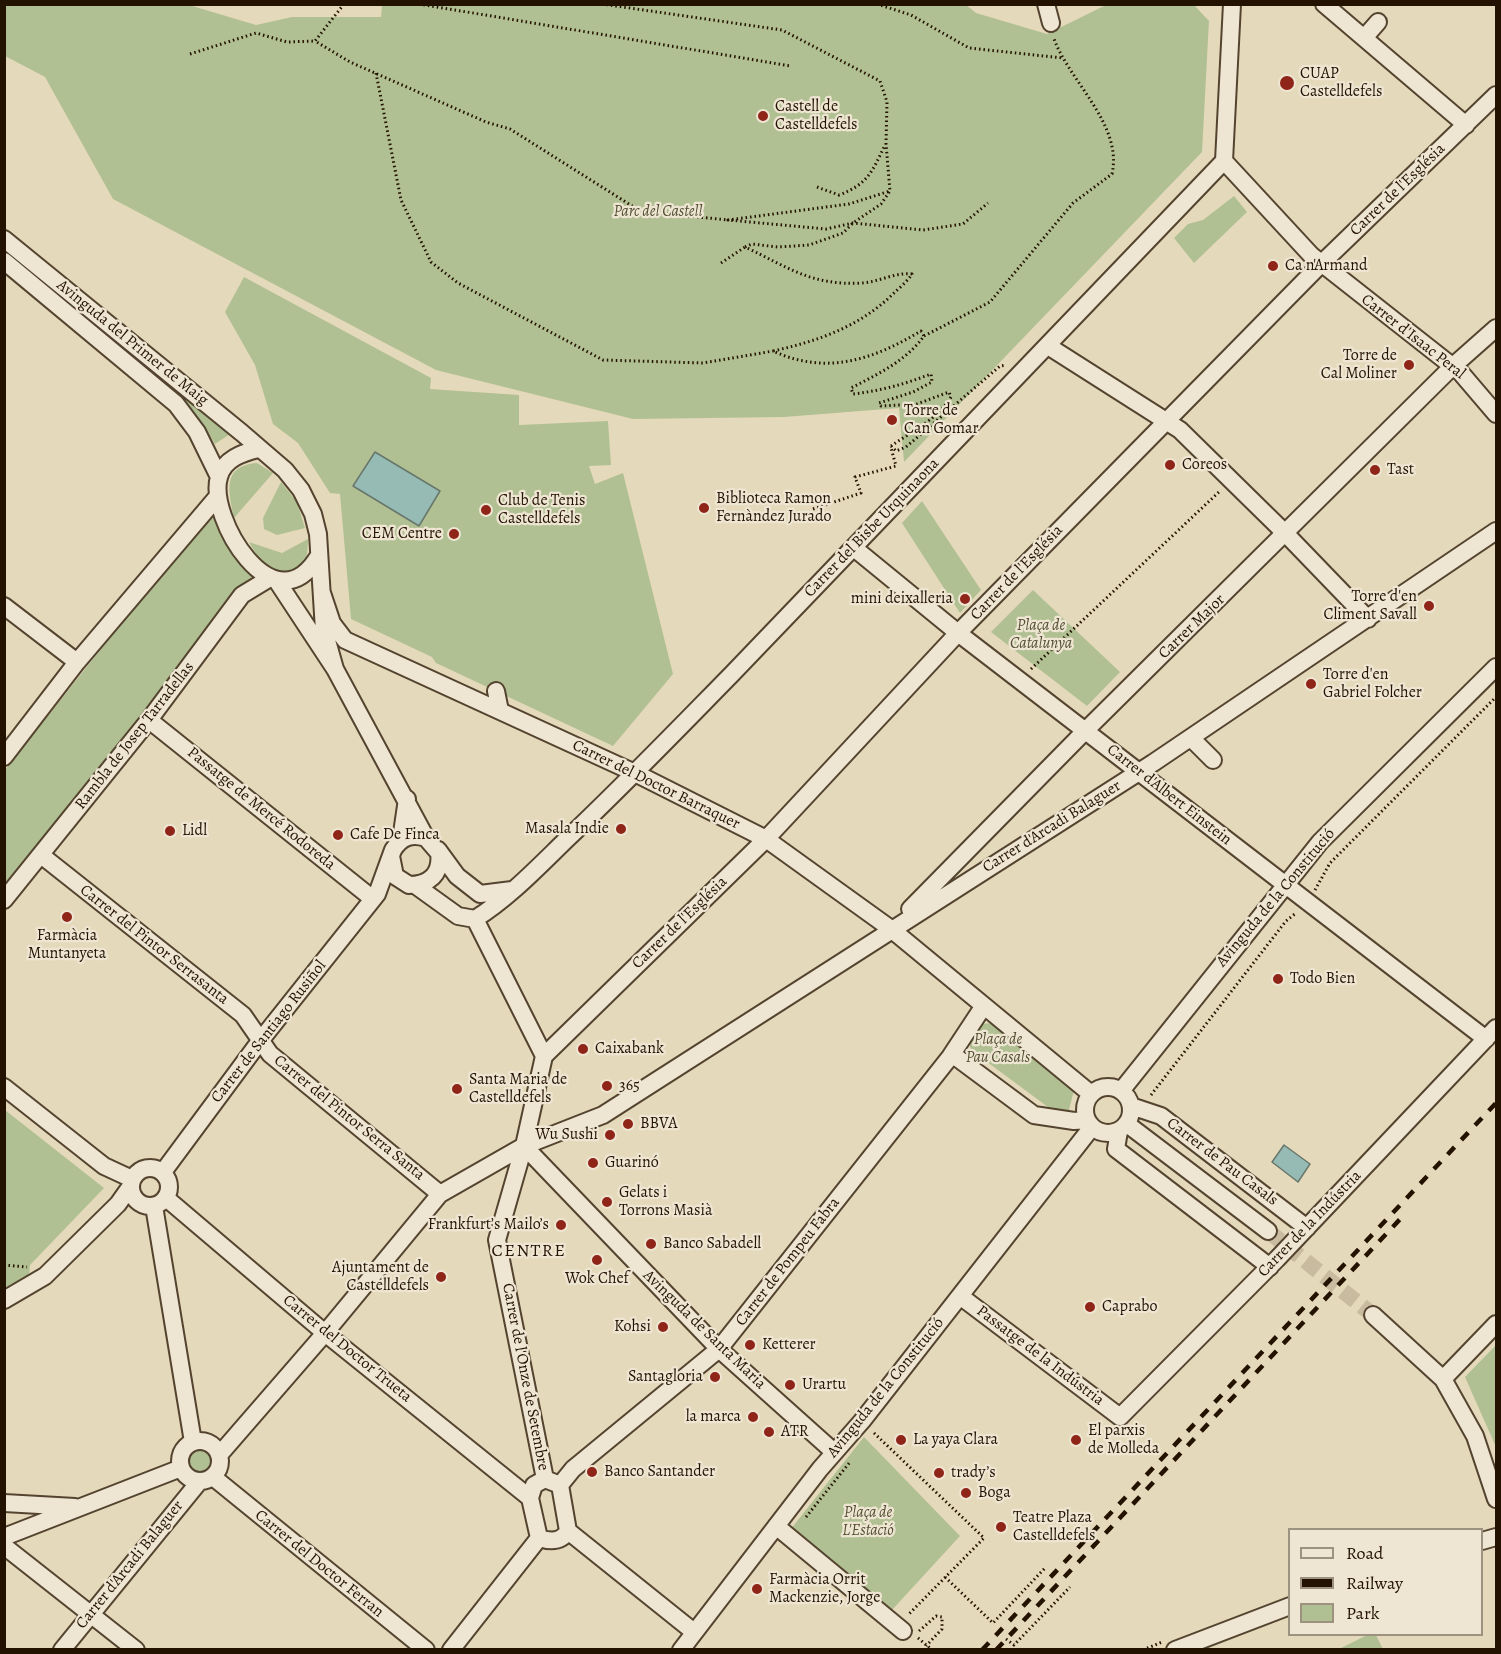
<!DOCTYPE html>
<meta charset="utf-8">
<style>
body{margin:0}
#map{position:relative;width:1501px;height:1654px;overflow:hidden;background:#e5d9bb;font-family:Alegreya,serif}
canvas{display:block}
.frame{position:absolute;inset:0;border:6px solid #241200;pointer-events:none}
.legend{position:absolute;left:1288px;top:1528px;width:195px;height:108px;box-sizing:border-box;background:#eee6d3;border:2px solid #9d917f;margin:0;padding:8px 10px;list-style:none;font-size:18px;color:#241200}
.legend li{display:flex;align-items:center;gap:12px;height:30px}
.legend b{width:30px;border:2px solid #9d917f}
</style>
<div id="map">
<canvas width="1501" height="1654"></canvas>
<div class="frame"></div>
<ul class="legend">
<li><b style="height:8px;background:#eee6d3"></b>Road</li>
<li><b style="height:8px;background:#241200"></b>Railway</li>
<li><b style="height:16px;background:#b1c093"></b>Park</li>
</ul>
</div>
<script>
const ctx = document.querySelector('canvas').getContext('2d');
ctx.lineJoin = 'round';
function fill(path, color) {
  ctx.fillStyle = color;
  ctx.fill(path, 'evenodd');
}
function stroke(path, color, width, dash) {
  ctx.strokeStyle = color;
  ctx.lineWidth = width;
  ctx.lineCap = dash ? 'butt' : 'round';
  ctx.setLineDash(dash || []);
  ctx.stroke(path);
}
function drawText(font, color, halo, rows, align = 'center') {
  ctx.font = font + ' Alegreya,serif';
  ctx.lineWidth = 4.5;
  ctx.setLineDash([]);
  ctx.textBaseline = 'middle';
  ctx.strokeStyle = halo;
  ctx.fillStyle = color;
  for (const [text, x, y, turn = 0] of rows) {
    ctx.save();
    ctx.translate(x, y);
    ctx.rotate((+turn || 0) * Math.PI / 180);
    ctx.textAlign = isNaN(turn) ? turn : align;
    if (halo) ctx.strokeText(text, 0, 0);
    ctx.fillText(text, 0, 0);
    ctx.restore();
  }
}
fill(new Path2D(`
 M382,5L965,4L976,13L1047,34L1106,5H1194L1209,21L1202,152L904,462L899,408L784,417L633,419L436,370L113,199L45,77L5,56V5H189L256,25L292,17H381Z
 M1234,196L1247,212L1194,263L1174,238L1188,224L1203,220Z
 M5,246L230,434L215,444L200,421L179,398L5,252Z
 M244,277L431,378L430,389L519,395V425L608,421L611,465L589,466L595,484L623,473L673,674L613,746L436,663L432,657L351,619L340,494L330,493L298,443L273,424L255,365L225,312Z
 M257,463L273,473L234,518C229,492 221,466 257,463Z
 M281,482L297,502L305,528L277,535L264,529L263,518Z
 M922,501L981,590L960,613L902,523Z
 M214,514C223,540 233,557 252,577L236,592L56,826L5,889V770L162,572Z
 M308,539L307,557C304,561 299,569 294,571C275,580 256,556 249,542L282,553Z
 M1033,590L1120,672L1087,706L991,632Z
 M991,1023L1074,1090L1069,1110H1052L971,1050L969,1043L983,1024Z
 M5,1110L104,1188L30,1265L29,1276L5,1288Z
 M1496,1345V1447L1465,1377Z
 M864,1437L960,1536L892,1610L790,1530Z
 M188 1462a12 12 0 1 1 24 0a12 12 0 1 1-24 0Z
 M1369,1634L1376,1635L1383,1649H1339Z`), '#b1c093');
const water = new Path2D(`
 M375,452L440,491L419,526L353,486Z
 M1284,1145L1310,1164L1298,1182L1272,1162Z`);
fill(water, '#96bab4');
stroke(water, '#68776c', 1.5);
stroke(new Path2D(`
 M1268,1231L1373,1315`), '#c8bb9f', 16, [16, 8]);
const minor = new Path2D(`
 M1046,4L1051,23
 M1324,4L1466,125
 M1364,38L1378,22
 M1224,161L1311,255L1461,373L1496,414
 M1224,161L1232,4
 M4,239L242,433L285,470L301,490L313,514L318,534L324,630L335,669
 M4,261L176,404L197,432L219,477
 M1048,346L1180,430L1286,534L1368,619
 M258,449C242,453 224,459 219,477C207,517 274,629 318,557
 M854,548L958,633L1486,1039
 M277,581L335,669L426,838
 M322,593L332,623L345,640L635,773L766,839L891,929L1091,1094
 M4,606L77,662
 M496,691L500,711
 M149,720L373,899
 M1191,738L1213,760
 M4,757L77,662L218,496
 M401,840L407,799
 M438,850L457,876L480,894L512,890
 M41,855L243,1015L270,1054L440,1194
 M415,885L458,916L475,919C510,897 539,866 568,838C624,785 677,730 731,675C896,504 1059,332 1224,161
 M4,900L149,720L242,595L270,578
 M910,909L1086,730L1452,367L1496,328
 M475,919L544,1056
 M952,1054L1034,1115L1074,1121L1086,1120
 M544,1056L766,839L958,633L1321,264L1496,95
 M544,1056L524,1146L719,1349L834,1452
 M1085 1110a23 23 0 1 1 46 0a23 23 0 1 1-46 0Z
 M4,1087L104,1166L132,1179
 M1121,1091L1320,842L1496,667
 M1131,1106L1161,1116L1307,1228
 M1127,1124L1268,1231
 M1119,1131L1116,1149L1270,1267
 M524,1146L603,1115L1153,763L1496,531
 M131 1187a19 19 0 1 1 38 0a19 19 0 1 1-38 0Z
 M163,1172L260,1041L377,894L393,850C401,837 412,833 426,838L439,853C442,874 429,885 409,885L395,876L391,856
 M166,1198L325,1333L530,1498
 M154,1206L193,1442
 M960,1296L1120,1417L1277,1259L1496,1028
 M4,1300L45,1276L118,1204L130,1187
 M1373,1315L1443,1379L1475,1436L1496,1499
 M1443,1379L1496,1324
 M180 1461a20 20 0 1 1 40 0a20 20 0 1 1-40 0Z
 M220,1454L325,1333L440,1194L524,1146L497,1240L545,1479
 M213,1477L426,1650
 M545,1479L560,1485L568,1531C561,1542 551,1542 539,1538L530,1498L534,1485Z
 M560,1485L573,1469L719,1349L950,1057L983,1007
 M4,1503L75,1507
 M776,1526L903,1631
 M568,1531L694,1632
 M4,1537L181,1468
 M1482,1541L1496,1537
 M4,1546L136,1650
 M62,1650L199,1482
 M451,1650L539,1538
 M681,1650L820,1469L862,1421L1092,1127
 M1175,1650L1290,1606`);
stroke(minor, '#54442f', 20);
stroke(new Path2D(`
 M344,4L315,41L350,62L486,122L510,129L640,211L728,220
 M419,4L791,66
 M602,4L782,30L880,81L887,102L886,144L890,191
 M877,4L911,15L969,48L1063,58
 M190,54L256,33L287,42L315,41
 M376,73L401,200L431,262L458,283L603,360L703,363L773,351
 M817,187L839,195C868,184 872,172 885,145
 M721,263L745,247
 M924,336L990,302L1073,203L1112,174C1123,125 1070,82 1054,39
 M891,446C911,432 939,418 951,397L949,392L917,404L881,406L879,403L913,392L932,382L931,374C905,384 880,391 853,394L851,388C878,374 906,361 924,336L921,331C874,359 827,376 773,351C818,341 859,327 893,294C899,288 907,282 912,274C895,272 879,282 862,283C811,286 788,267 745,247L752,244L778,247L809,245L843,233L853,223L881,204L890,191L849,204L728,220L826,229L853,223L923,230L963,224L988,203
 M891,446L896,451L906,447L1000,366L1006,365
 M813,509L861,493L855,477L896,466L891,448
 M1031,669L1220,491
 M1315,890L1330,863L1496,697
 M1151,1095L1286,921L1296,913
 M4,1265L27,1267
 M874,1433L984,1538L908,1615
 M806,1517L850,1462
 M945,1577L993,1623L1045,1568
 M919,1631L936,1616L942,1617V1629L926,1646
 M918,1638L931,1649
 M1006,1639L1014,1645L1070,1587
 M1143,1650L1162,1642`), '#241200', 3, [1.5, 3]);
stroke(minor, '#eee6d3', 16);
stroke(new Path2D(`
 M982,1650L1496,1103
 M996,1650L1403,1216`), '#241200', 4.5, [10, 10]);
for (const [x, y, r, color] of [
 [1287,83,8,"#8f2418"],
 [763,116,6,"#8f2418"],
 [1273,266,6,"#8f2418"],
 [1409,365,6,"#8f2418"],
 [892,420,6,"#8f2418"],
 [1170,465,6,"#8f2418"],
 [1375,470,6,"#8f2418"],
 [704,508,6,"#8f2418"],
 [486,510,6,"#8f2418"],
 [454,534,6,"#8f2418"],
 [965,599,6,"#8f2418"],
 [1429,606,6,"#8f2418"],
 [1311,684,6,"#8f2418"],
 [621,829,6,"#8f2418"],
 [170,831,6,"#8f2418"],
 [338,835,6,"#8f2418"],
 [67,917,6,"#8f2418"],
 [1278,979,6,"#8f2418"],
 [583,1049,6,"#8f2418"],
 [607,1086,6,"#8f2418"],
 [457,1089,6,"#8f2418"],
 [628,1124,6,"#8f2418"],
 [610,1135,6,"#8f2418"],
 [593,1163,6,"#8f2418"],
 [607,1202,6,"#8f2418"],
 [561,1225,6,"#8f2418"],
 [651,1244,6,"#8f2418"],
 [597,1260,6,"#8f2418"],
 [441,1277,6,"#8f2418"],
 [1090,1307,6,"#8f2418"],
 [663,1327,6,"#8f2418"],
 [750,1345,6,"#8f2418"],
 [715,1377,6,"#8f2418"],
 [790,1385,6,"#8f2418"],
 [753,1417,6,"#8f2418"],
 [769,1432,6,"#8f2418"],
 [901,1440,6,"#8f2418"],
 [1076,1440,6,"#8f2418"],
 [592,1472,6,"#8f2418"],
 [939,1473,6,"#8f2418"],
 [966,1493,6,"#8f2418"],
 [1001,1527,6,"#8f2418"],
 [757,1589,6,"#8f2418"]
]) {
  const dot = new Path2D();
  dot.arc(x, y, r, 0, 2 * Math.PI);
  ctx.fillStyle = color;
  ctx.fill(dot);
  stroke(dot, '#eee6d3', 2);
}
drawText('16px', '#241200', '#eee6d3', [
 ["CUAP",1300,74],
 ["Castelldefels",1300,92],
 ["Castell de",775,107],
 ["Castelldefels",775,125],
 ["Ca n'Armand",1285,266],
 ["Torre de",1397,356,"right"],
 ["Cal Moliner",1397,374,"right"],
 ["Torre de",904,411],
 ["Can Gomar",904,429],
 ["Coreos",1182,465],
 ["Tast",1387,470],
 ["Biblioteca Ramon",716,499],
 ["Fernàndez Jurado",716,517],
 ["Club de Tenis",498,501],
 ["Castelldefels",498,519],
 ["CEM Centre",442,534,"right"],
 ["Torre d'en",1417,597,"right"],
 ["Climent Savall",1417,615,"right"],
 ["mini deixalleria",953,599,"right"],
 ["Torre d'en",1323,675],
 ["Gabriel Folcher",1323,693],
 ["Masala Indie",609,829,"right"],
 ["Lidl",182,831],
 ["Cafe De Finca",350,835],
 ["Farmàcia",67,936,"center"],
 ["Muntanyeta",67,954,"center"],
 ["Todo Bien",1290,979],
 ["Caixabank",595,1049],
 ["Santa Maria de",469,1080],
 ["Castelldefels",469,1098],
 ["365",619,1086],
 ["BBVA",640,1124],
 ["Wu Sushi",598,1135,"right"],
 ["Guarinó",605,1163],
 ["Gelats i",619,1193],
 ["Torrons Masià",619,1211],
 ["Frankfurt’s Mailo’s",549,1225,"right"],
 ["Banco Sabadell",663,1244],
 ["Ajuntament de",429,1268,"right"],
 ["Castelldefels",429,1286,"right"],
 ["Wok Chef",597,1279,"center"],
 ["Caprabo",1102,1307],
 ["Kohsi",651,1327,"right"],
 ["Ketterer",762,1345],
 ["Santagloria",703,1377,"right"],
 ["Urartu",802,1385],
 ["la marca",741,1417,"right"],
 ["El parxis",1088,1431],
 ["de Molleda",1088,1449],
 ["ATR",781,1432],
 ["La yaya Clara",913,1440],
 ["Banco Santander",604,1472],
 ["trady’s",951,1473],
 ["Boga",978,1493],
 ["Teatre Plaza",1013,1518],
 ["Castelldefels",1013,1536],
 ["Farmàcia Orrit",769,1580],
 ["Mackenzie, Jorge",769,1598]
], 'left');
drawText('16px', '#241200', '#eee6d3', [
 ["Carrer de l'Església",1398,190,-44],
 ["Carrer d'Isaac Peral",1413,337,38],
 ["Avinguda del Primer de Maig",132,343,39],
 ["Carrer del Bisbe Urquinaona",872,528,-46],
 ["Carrer de l'Església",1017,573,-46],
 ["Carrer Major",1192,627,-44],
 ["Rambla de Josep Tarradellas",135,736,-52],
 ["Carrer del Doctor Barraquer",656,785,26],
 ["Carrer d'Albert Einstein",1169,795,38],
 ["Passatge de Mercé Rodoreda",261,809,39],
 ["Carrer d'Arcadi Balaguer",1052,827,-32],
 ["Avinguda de la Constitució",1276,898,-50],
 ["Carrer de l'Església",680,923,-44],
 ["Carrer del Pintor Serrasanta",154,945,38],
 ["Carrer de Santiago Rusiñol",269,1032,-52],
 ["Carrer del Pintor Serra Santa",349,1118,39],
 ["Carrer de Pau Casals",1222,1162,37],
 ["Carrer de la Indústria",1310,1224,-46],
 ["Carrer de Pompeu Fabra",788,1262,-52],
 ["Avinguda de Santa Maria",704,1330,44],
 ["Carrer del Doctor Trueta",347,1349,39],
 ["Passatge de la Indústria",1040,1356,37],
 ["Carrer de l'Onze de Setembre",525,1377,79],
 ["Avinguda de la Constitució",886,1388,-51],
 ["Carrer del Doctor Ferran",319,1564,39],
 ["Carrer d'Arcadi Balaguer",130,1565,-51]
]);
drawText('italic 16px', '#554f33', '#eee6d3', [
 ["Parc del Castell",658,212],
 ["Plaça de",1041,626],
 ["Catalunya",1041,644],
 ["Plaça de",998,1040],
 ["Pau Casals",998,1058],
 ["Plaça de",868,1513],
 ["L'Estació",868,1531]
]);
ctx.letterSpacing = '1.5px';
drawText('18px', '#241200', '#eee6d3', [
 ["CENTRE",529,1252]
]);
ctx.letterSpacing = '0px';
</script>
